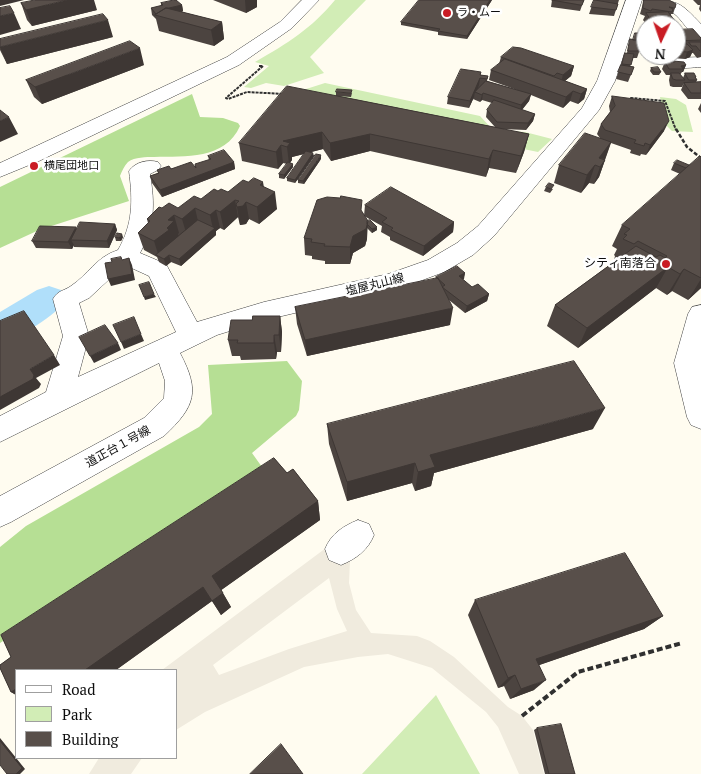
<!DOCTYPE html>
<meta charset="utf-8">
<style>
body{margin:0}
#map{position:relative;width:701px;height:774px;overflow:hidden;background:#fffcf0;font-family:"PT Serif",serif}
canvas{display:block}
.legend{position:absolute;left:15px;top:669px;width:162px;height:90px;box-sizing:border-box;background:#fff;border:1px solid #9f9f9f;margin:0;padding:6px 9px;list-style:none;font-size:15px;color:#0e0e0e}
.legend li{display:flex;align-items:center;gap:10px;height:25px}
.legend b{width:25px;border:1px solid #9f9f9f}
.north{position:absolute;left:636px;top:15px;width:50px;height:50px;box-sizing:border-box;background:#fff;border:1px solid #9f9f9f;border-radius:50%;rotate:183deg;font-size:14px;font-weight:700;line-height:20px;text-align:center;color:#0e0e0e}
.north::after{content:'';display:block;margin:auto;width:18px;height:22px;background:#c91c24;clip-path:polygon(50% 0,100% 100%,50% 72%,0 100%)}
</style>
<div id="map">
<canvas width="701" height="774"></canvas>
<ul class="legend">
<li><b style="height:6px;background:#fff"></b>Road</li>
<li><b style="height:14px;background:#d2edb6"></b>Park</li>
<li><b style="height:14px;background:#584f4a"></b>Building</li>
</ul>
<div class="north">N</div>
</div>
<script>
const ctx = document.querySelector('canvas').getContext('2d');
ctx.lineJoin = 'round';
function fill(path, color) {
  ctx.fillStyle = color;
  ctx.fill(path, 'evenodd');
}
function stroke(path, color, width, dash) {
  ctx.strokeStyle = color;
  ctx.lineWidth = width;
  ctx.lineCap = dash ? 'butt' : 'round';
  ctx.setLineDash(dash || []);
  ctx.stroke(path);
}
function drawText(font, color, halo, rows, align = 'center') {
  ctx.font = font + ' "PT Serif","Noto Sans JP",serif';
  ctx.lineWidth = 5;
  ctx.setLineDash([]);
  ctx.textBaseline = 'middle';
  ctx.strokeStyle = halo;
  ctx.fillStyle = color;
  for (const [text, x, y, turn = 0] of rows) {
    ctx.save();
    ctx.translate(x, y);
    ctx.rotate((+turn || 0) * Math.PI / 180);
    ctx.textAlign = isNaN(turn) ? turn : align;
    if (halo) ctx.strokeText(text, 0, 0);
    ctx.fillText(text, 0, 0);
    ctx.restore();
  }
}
fill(new Path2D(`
 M335,0H366L310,57L324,73L284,86L266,83L251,88L244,87L269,66L255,62C288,43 311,29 335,0Z
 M325,83L480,116L493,130L525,132L552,139L538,152L290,101L303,90Z
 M660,97L676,99L686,105L693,132L672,131L666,125Z
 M436,695L480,774H362Z`), '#d2edb6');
fill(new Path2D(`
 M192,94L200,117L223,118L238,123L240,126C225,160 185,156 154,157C146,157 135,157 128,162C124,166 122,171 120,176L129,201L39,230L0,248V187Z
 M287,361L302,381L299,410L296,416L252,453L262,467L0,643V547L26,526L199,427L212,414L208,365Z`), '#b6df94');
fill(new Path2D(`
 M334,542L350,561L349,583L356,610L371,633L417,636L430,641L454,657L508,707L522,716L533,730L544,774H519L498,727L486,712L432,668L388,654L358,657L304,667L205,712L176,730V670H162ZM329,578L337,609L347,631L289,649L219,675L213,665Z
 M99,758H142L131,774H89Z`), '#f0ebde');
fill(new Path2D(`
 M49,286L61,290L66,299C57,316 19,337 0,343V312L37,290Z`), '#b0dffa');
const minor = new Path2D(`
 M302,0H319L292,28L239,65L39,161L0,177V163L227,57L280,22Z
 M626,0H642L615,81L599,110L494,236L473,255L444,272L401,288L265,320L217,335L180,353C200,391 196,406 164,436L11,522L0,527V496L144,418L164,398L165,381L159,363L0,442V416L46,392L63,336L53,299C58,290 64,291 71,286C89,274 96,257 118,250C133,224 133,201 129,171C135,162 148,159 158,162L161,166L158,170L150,174C155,204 155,226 140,253L166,264L197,322L264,302L388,274L428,260L457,243L478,226L582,108L597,81ZM125,265L149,276L176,332L78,377L89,336L79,303L89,298Z
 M647,0C678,0 680,2 701,24V38C688,35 683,19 672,12C665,6 653,8 647,0Z
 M652,55H671L674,58L701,57V67C683,68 664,72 652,55Z
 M701,305V429L691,425L687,417L674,363L688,314L692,307Z
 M358,520L369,524L374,535C368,550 356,559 341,565L329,560L325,549C331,534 343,526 358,520Z`);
stroke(minor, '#414141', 1);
stroke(new Path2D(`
 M259,66H263L226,98L228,99L247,92L284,94
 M629,102L631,98L665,101L676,130`), '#303030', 2, [3, 1]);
stroke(new Path2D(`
 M676,129L687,147L701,158`), '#303030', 2.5, [4, 2]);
stroke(new Path2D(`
 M522,716L578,672L682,643`), '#303030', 4, [6, 3]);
fill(minor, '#fff');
fill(new Path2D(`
 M213,0H257V7L246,13Z
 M492,0L467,39L438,35V32L401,25V22Z
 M552,0H584L580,11L551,7Z
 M594,0H619L614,16L589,14Z
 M644,0L675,8L673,14H671V16L676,22L674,25H647L643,20L645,16L640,14Z
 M693,0H701V12L699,9L700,5H698Z
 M21,3L97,10L32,26L27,20Z
 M161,3L182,5L183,11L182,12L222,22L224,39L214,46L159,31L156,19L152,15L151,8L161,6Z
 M676,30L701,38V57L697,58L693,53H692L690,57L685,59L672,58L670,55H676Z
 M113,37L7,64L0,50V47Z
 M630,39L642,43L637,58H633L630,66L634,67L628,82L616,79L625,53H627Z
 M501,57L574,66L571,76L565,81L587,89L584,99L578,104L570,101L563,108L531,95L529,101L522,110L535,114L533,121L526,130L501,129L529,134L524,152L516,173L489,168L486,177L370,151L331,161L323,149L311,152L314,156L295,183L287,181V178L304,154L292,157V160L290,163L293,164V167L284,179L279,178V174L287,164L283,163L278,169L242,161L239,143L336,96V92L352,93L351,97L338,96L495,127L486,117L487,110L492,103L482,100L480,102L473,99L474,97L469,108L447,104L448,97L481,75L488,76L487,81L517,90L489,80L491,70L499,64Z
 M673,61L686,65L683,72H682L680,75L683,78L685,73L696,77V78L697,80L696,82H701V99H688L681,90L684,83L682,87H673L670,86L669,80L670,75H666L662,69L665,62H673Z
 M144,65L42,104L34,97L26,80Z
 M651,68L661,72L659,75H653L650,71Z
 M612,96L664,131L646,155L641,154L640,156L630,153L631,150L611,143L599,177L594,184L589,183L581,193L554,183L559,165L600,138L597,134L601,124L610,112L609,106Z
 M701,103V113L698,109Z
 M208,156L234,162L235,169L162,197L152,183L150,176L158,173L157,170L195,166L209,160Z
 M701,157V288L688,300L672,291L667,295L656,288L578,348L547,326L555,305L615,261L614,260L615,256L614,255L617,249L612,246L622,225L680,174L671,170L674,163L689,165Z
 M321,159L304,184L298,183V180Z
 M248,182L264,187L277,209L259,224L249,219L246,224L240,225L238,217L224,230L220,228L216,231V235L181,266L171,262L166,266L159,262L157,257L144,250L138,233L148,223L147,219L162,208H178L201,199L218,191L228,192Z
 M546,187L553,189L550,193L544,191Z
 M365,205L454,222L453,232L423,256L390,240V237L381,232L382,226L364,216Z
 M362,212L367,221L377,230L372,233L367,228V239L365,246L353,253L350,264H325V261L312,259V256L305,255L304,238Z
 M115,224L117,230L109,248L74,247V245L72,249L36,248L32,241L76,229Z
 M115,237H123L121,241H116Z
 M465,273L463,280L472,287L489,294L487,301L465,313L449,300L450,325L307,356L297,324L295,307L435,279L436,277Z
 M280,316L282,332L281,352H277L276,359L241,360L240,356H232L228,340L252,320Z
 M327,424L593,429L434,473L431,486L415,491L412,483L347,501L329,444Z
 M274,458L287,473L293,469L318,501L320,520L221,590L231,607L221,615L212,601L116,670H16V695L11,692L0,668V665L11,657L1,635Z
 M475,600L663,616L644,629L539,665L534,690L510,699L504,686L498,688L468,615Z
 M537,728L575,774H545L534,730Z`), '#4c4440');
fill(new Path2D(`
 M0,0H24L0,6Z
 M67,0H94L97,10L32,26L26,10Z
 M245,0H257V7L246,13Z
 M490,0H492L467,39V36Z
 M182,5L183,11L168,15L166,9Z
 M14,13L21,29L0,35V16Z
 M108,20L113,37L7,64L0,47Z
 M222,22L224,39L214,46L211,30Z
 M140,48L144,65L42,104L35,87Z
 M693,50L690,57L685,59L687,52Z
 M686,65L683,72H682L683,69L681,66Z
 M574,66L571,76L560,85L563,75Z
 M481,72L479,85L476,93L475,92L474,97L469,108L470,101Z
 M587,89L584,99L578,104L581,94Z
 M573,91L570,101L563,108L566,97Z
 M483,93L482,100L480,102L482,95Z
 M531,94L529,101L520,112L521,105Z
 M535,114L533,121L526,130L528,123Z
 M9,117L18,134L0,142V121Z
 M669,121L664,131L646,155L650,145Z
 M322,132L323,149L292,157V160L289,164L287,147L283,141Z
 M370,134V151L331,161L330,143Z
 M529,134L524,152L516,173L521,156Z
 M611,142L605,159L599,158Z
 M281,145L283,163L278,169L276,152Z
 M493,150L489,168L486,177L489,159Z
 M313,153L314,156L295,183V180Z
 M321,155V159L304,184L303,181Z
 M605,160L599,177L594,184L600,167Z
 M234,162L235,169L162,197L160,190Z
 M293,164V167L284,179V175Z
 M595,165L589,183L581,193L587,175Z
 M263,182L265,193L275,192L277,209L259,224L257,207L260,185Z
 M235,200L238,217L224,230L220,212Z
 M246,202L249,219L246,224L240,225L237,207Z
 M195,208L199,226L187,236L182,219Z
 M216,210L220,228L216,231V235L181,266L179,259L213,229L210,215Z
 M174,215L179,233L178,234L179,238L159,257L154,241L167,228L168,220Z
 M368,221L367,239L365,246L353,253L350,264V247L353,236Z
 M454,222L453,232L423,256L424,246Z
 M115,224L117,230L109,248L107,241Z
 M76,227L79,234L71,240L74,245L72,249L68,242Z
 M377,227V230L372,233V229Z
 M122,234L123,237L121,241L119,238Z
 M169,255L171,262L166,266L164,259Z
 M129,258L132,265L135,280L111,286L108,279Z
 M668,267L656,288L578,348L587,328Z
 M684,269L672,291L667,295L680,274Z
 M465,273L464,279L458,282L459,276Z
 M701,279V288L688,300Z
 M154,294L156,297L145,300L144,297Z
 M489,294L487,301L465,313L467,306Z
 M453,308L450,325L307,356L305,340Z
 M280,316L282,332L281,352L279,335Z
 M141,334L144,341L124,349L121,342Z
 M274,335L277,352L276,359L274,343Z
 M118,343L121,350L94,363L90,356Z
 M54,355L60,365L36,378L41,384L39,388L0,410V397L30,369Z
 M605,408L593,429L434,473L431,486L415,491L418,472L430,455Z
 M415,463L412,483L347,501V482Z
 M318,501L320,520L220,591L212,576Z
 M203,587L212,601L116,670H85Z
 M223,593L231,607L221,615L212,601Z
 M663,616L644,629L525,670L536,659Z
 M515,675L504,686L498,688L508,678Z
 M546,680L534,690L510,699L521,689Z
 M16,689V695L11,692Z
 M0,738L25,769L20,774H16L0,741Z`), '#3e3734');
const building = new Path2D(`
 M35,0H67L26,10L21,3Z
 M174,0H176L182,5L169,8H166L156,14L151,8L163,5L161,3Z
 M419,0H490L467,36L438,31L440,29L401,22Z
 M552,0H584L582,5Z
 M594,0H595L618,4L616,10L591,7Z
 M644,0H669L676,4L675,8L669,7L673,9L672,12L652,9L651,11L643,8Z
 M10,6L14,13L0,16V8Z
 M166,8L222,22L211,30L155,15Z
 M668,12L676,22L653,23L646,13Z
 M103,14L108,20L0,47V39Z
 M693,29L701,38V40L676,41V30Z
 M635,33H640L642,41L633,40Z
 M630,39L642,41L640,51H628Z
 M130,41L140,48L35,87L26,80Z
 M689,42H701V51H700L696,46H692Z
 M676,44H687L693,50L687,52L676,51Z
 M513,47L521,48L574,66L563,75L557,73L554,76L501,57Z
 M625,53L634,54L631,65L622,64Z
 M505,59L587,89L581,94L573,91L566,97L491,70Z
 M673,61L684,62L686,65L681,66L683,69H669L665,62H674Z
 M621,65L634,67L631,75L618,72Z
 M658,67L661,72H654L651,68Z
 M461,69L481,72L480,75L488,76L487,79L480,78L470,101L448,97Z
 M671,73H679L685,80H676L673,79Z
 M685,73H694L696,77H695L697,80H689Z
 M486,81L531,94L521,105L483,93L482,95L475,92Z
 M701,82V93H691L684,83Z
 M287,86L529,134L521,156L493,150L489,159L370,134L330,143L322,132L283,141L290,143L287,147L281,145L276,152L239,143Z
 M337,89L352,90L351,93L336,92Z
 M612,96L664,103L669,121L650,145L645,143L644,146L634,143L636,140L605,130L601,124L615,106Z
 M494,100L535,114L528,123L497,122L487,110Z
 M0,110L9,117L0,121Z
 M585,133L611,142L599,158L605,160L600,167L595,165L587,175L559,165Z
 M224,150L234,162L160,190L150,176L159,173L157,170L169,166L171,169L191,162L196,168L195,164L211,159L208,156Z
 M306,151L313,153L295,180L287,178Z
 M316,154L321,155L303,181L298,180Z
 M700,156L701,157V278L684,269L680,274L668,267L587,328L555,305L636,246L656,257L660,255L665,258L667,256L638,241L634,244L623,239L627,235L624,234L630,229L622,225Z
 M677,160L689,165L686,168L674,163Z
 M288,162L293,164L284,175L279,174Z
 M254,178L263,182L260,185L275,192L257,207L246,202L243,206L237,207L236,204L239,201L235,200L220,212L216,210L210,215L195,208L182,219L174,215L168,220L174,221L167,228L169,230L154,241L138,233L150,221L147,219L159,207L162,208L169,203L178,208L194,196L201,199L214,189L218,191L221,189L228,192L243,180L248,182Z
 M549,183L554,185L551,189L546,187Z
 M391,187L454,222L424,246L391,230L393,228L382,222L387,218L365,205Z
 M341,196L362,200L361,210L368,221L366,229L353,236L350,247L324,246L325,244L311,242L312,239L304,238L317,200L327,197L340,198Z
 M198,220L215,228L179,259L169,255L164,259L156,255Z
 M370,220L377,227L372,229L367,224V221Z
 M80,222L115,224L107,241L71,240Z
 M40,226L76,227L68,242L32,241Z
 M117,233L122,234L119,238L115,237Z
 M121,257L122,260L129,258L132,274L108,279L105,263L112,262L111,259Z
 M457,266L465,273L459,276L472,287L478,284L489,294L467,306L442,287L445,285L436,277Z
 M438,278L453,308L305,340L295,307Z
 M149,282L154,294L144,297L139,285Z
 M24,311L54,355L30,369L34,375L33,379L0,397V321Z
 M253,316H280L279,335H274V343H237L238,340H228L231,320H252Z
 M134,317L141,334L121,342L113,325Z
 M105,325L118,343L90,356L79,337Z
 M574,361L605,408L430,455L435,467L418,472L415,463L347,482L327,424Z
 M274,458L287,473L293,469L318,501L212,576L223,593L212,601L203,587L85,670H16V689L11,692L0,668V665L11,657L1,635Z
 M625,553L663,616L536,659L546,680L521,689L515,675L508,678L475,600Z
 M561,724L575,774H549L537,728Z
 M0,741L22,768L16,774H7L0,765Z
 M281,744L303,774H250Z`);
fill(building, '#584f4a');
stroke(building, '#3e3734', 1);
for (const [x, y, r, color] of [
 [447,13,5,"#c91c24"],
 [34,166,5,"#c91c24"],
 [666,264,5,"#c91c24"]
]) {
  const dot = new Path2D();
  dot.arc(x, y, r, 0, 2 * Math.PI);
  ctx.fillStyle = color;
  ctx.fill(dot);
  stroke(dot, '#fff', 2);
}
drawText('11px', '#0e0e0e', '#fff', [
 ["ラ・ムー",457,13],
 ["横尾団地口",44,166]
], 'left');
drawText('12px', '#0e0e0e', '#fff', [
 ["シティ南落合",656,264]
], 'right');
drawText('12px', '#0e0e0e', '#fff', [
 ["塩屋丸山線",375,285,-14],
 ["道正台１号線",118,447,-29]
]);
</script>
